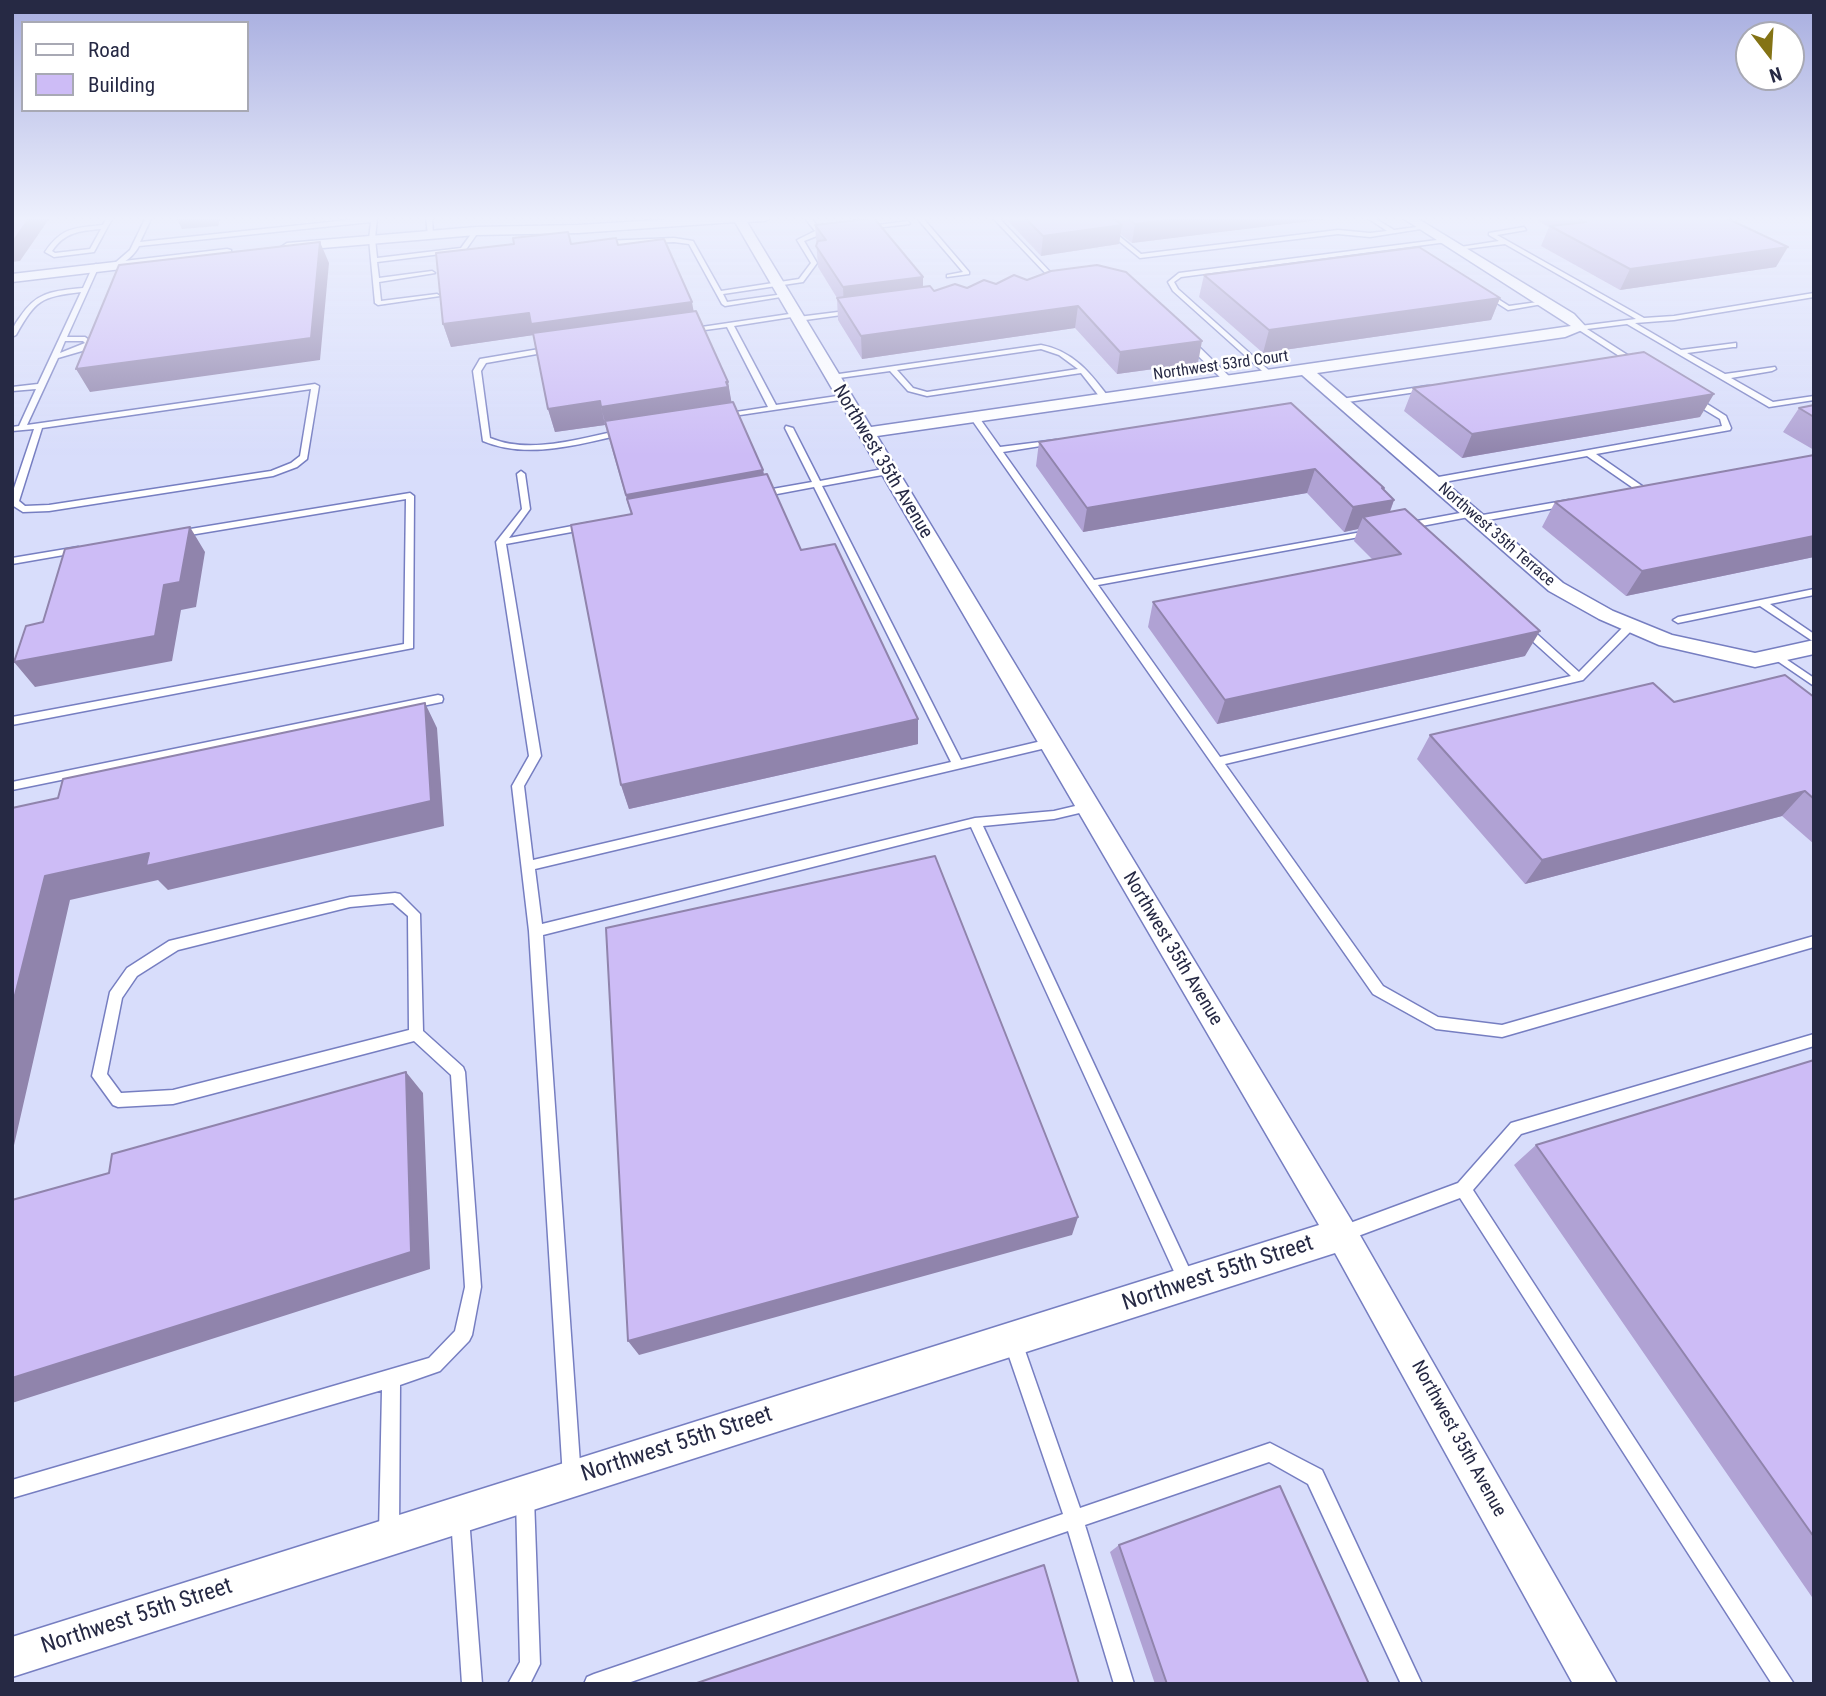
<!DOCTYPE html>
<style>
body{margin:0}
#map{position:relative;width:1826px;height:1696px;overflow:hidden;background:#d8ddfb;font-family:"Roboto Condensed",sans-serif}
canvas{display:block}
.frame{position:absolute;inset:0;border:14px solid #262944;pointer-events:none}
.legend{position:absolute;left:21px;top:21px;width:228px;height:91px;box-sizing:border-box;background:#fff;border:2px solid #a8a9b4;margin:0;padding:9px 12px;list-style:none;font-size:21px;color:#262944}
.legend li{display:flex;align-items:center;gap:14px;height:35px}
.legend b{width:35px;border:2px solid #a8a9b4}
.north{position:absolute;left:1735px;top:21px;width:70px;height:70px;box-sizing:border-box;background:#fff;border:2px solid #a8a9b4;border-radius:50%;rotate:163deg;font-size:19px;font-weight:700;line-height:28px;text-align:center;color:#262944}
.north::after{content:'';display:block;margin:auto;width:24px;height:32px;background:#847315;clip-path:polygon(50% 0,100% 100%,50% 72%,0 100%)}
</style>
<div id="map">
<canvas width="1826" height="1696"></canvas>
<div class="frame"></div>
<ul class="legend">
<li><b style="height:9px;background:#fff"></b>Road</li>
<li><b style="height:19px;background:#cdbcf6"></b>Building</li>
</ul>
<div class="north">N</div>
</div>
<script>
const ctx = document.querySelector('canvas').getContext('2d');
ctx.lineJoin = 'round';
function stroke(path, color, width, dash) {
  ctx.strokeStyle = color;
  ctx.lineWidth = width;
  ctx.lineCap = dash ? 'butt' : 'round';
  ctx.setLineDash(dash || []);
  ctx.stroke(path);
}
function fill(path, color) {
  ctx.fillStyle = color;
  ctx.fill(path, 'evenodd');
}
function drawText(font, color, halo, rows, align = 'center') {
  ctx.font = font + ' "Roboto Condensed",sans-serif';
  ctx.lineWidth = 5;
  ctx.setLineDash([]);
  ctx.textBaseline = 'middle';
  ctx.strokeStyle = halo;
  ctx.fillStyle = color;
  for (const [text, x, y, turn = 0] of rows) {
    ctx.save();
    ctx.translate(x, y);
    ctx.rotate((+turn || 0) * Math.PI / 180);
    ctx.textAlign = isNaN(turn) ? turn : align;
    if (halo) ctx.strokeText(text, 0, 0);
    ctx.fillText(text, 0, 0);
    ctx.restore();
  }
}
const lane = new Path2D(`
 M107,217H113L94,252L54,257L45,252C62,227 74,228 103,225ZM101,229L90,249L55,253L52,251C65,232 79,231 101,229Z
 M146,217H152L140,242L377,217L375,239L377,258L461,248L474,230L479,231L465,251L377,262L379,278L432,271L435,273L379,282L381,301L437,294L440,296L378,305L375,303L369,239L371,222L139,246C135,254 124,265 115,265V263L130,250Z
 M426,217H432L433,236L428,235Z
 M804,217H810L821,230L827,232L804,241L817,263L803,282L723,294L727,302L784,294L787,296L725,306L722,304L689,244L674,242L604,245L601,243L604,241L674,238L693,241L721,291L799,279L811,263L797,240L815,231Z
 M916,217H922L969,272V274L947,277V275L963,272Z
 M992,217H998L1053,275V277H1049Z
 M1089,217H1096L1141,254L1338,230L1370,233L1387,231L1366,217H1373L1394,230L1424,226L1427,228L1370,237L1338,234L1140,258Z
 M908,221L910,224L866,229L863,227Z
 M1524,227L1526,230L1497,235L1644,318L1674,316L1814,293V297L1674,320L1635,323L1681,350L1736,343V347H1733L1687,353L1725,374L1775,367L1776,369L1772,371L1731,378L1773,402L1814,396V400L1769,407L1627,324L1587,329L1640,363L1633,365L1576,328L1580,326L1636,319L1505,244L1457,250L1454,248L1499,241L1489,235V233Z
 M1445,239L1447,242L1181,277L1174,282L1178,289L1273,374L1274,376L1270,378L1173,291L1168,282L1179,273Z
 M96,264L99,266L67,337H85L93,343L89,349L58,358L27,425L315,384L319,386L307,459L297,467L273,476L49,511L23,512L12,505V494L34,429L12,431V427L19,426L36,389L12,391V387L38,384L81,292C40,297 36,300 16,335L12,337C12,328 15,324 20,317C37,291 54,291 83,288L93,266ZM65,341H83L85,343L60,353ZM311,389L300,456L291,463L271,471L49,505L25,506L19,501L42,428Z
 M1483,292H1487L1509,306L1545,301L1548,303L1508,310L1483,294Z
 M854,310L856,311V313L798,321L795,319L798,317Z
 M796,313L799,315L798,316L734,326L776,405L844,395H847V399L720,418L719,416L723,414L768,407L727,327L690,332L688,331V329Z
 M1185,339H1191L1233,380V384H1227L1185,343Z
 M1041,345C1074,351 1091,374 1110,399L1109,401H1103L1081,373L927,396L908,391L890,371L832,379L828,377L832,375ZM1041,349L1059,355L1078,369L927,392L913,388L897,370Z
 M551,347L555,349L554,351L486,363L481,371L490,438C531,455 580,438 622,430L626,432L625,434C579,444 528,460 483,441L473,371L480,359Z
 M1427,386H1430V390L1341,403L1337,401L1341,399Z
 M1690,397H1696L1726,416L1731,428L1730,430L1596,454L1645,488V492H1639L1587,456L1433,484L1429,481L1433,478L1722,426L1720,419L1690,401Z
 M972,416H978L1000,447L1056,440V444H1053L1003,452L1094,580L1373,530V534L1370,535L1098,585L1220,757L1571,676L1519,629V625H1527L1579,672L1627,623H1635V627L1583,680L1225,764L1383,986L1438,1017L1502,1025L1814,936V947L1502,1037L1436,1029L1373,994L972,420Z
 M786,426L793,428L820,481L888,468L892,471L888,474L822,486L961,760L1050,739L1056,743L1050,747L535,869L542,924L975,818L1054,811L1088,803L1092,804L1094,807L1092,810L1054,819L983,826L1196,1283L1194,1289L1188,1291L1182,1289L971,827L543,935L581,1478L579,1485L572,1487L565,1485L563,1478L529,931L512,786L529,756L496,542L522,509L517,474L521,471L525,474L530,509L509,538L588,523L593,526L588,529L506,544L541,756L524,786L533,860L951,762L814,487L761,497L757,494L761,491L812,482L785,428Z
 M410,493L414,496L413,648L12,725V717L404,644L406,499L178,537L173,534L178,531Z
 M1569,500L1573,503L1572,505L1477,522L1473,519L1477,516Z
 M1471,511L1474,512V516L1406,529L1401,526L1406,523Z
 M78,547L81,548V552L12,564V558Z
 M1814,589V595L1770,604L1814,634V642L1760,606L1678,623L1673,620L1678,617Z
 M1777,653L1814,678V686L1773,658V654Z
 M438,695L442,696L443,699L442,702L12,790V782Z
 M395,893L400,894L420,914L423,1031L463,1067L465,1072L481,1287L472,1335L469,1341L440,1371L400,1385L399,1533L396,1540L389,1543L382,1540L379,1533L382,1390L12,1498V1480L429,1358L455,1331L465,1287L451,1075L414,1041L173,1104L118,1107L113,1105L92,1076L110,992L127,968L169,941L350,897ZM393,903L408,916L409,1030L173,1090L121,1093L107,1074L122,998L137,976L178,950L350,907Z
 M1814,1034V1046L1521,1134L1473,1190L1794,1684H1772L1460,1198L1342,1242L1336,1240L1334,1234L1336,1228L1342,1226L1458,1183L1511,1123Z
 M1012,1330L1018,1333L1021,1339L1080,1508L1270,1443L1322,1470L1422,1684H1401L1308,1484L1269,1462L1085,1525L1134,1684H1114L1068,1531L625,1684H584L587,1677L594,1674L1063,1514L1003,1339L1006,1333Z
 M525,1489L532,1491L534,1498L540,1664L530,1684H508L520,1662L516,1498L518,1491Z
 M460,1509L467,1511L469,1518L482,1684H462L451,1518L453,1511Z`);
const street = new Path2D(`
 M708,217H771L765,221L747,222L871,427L1571,326L1401,217H1415L1574,314L1587,328L1565,337L1317,373L1563,583L1613,611L1672,635L1755,653L1814,640V654L1755,667L1659,645L1599,619L1549,591L1302,375L877,436L1353,1223L1617,1684H1573L1335,1253L12,1677V1637L1319,1225L735,222L578,233L476,235L287,251L281,247L287,243L476,227L578,225Z
 M227,249L231,250V256L12,282V274Z`);
stroke(lane, '#767ec1', 3);
stroke(street, '#767ec1', 3);
fill(lane, '#fff');
fill(street, '#fff');
fill(new Path2D(`
 M1004,217H1342L1132,243L1120,234L1119,244L1041,256Z
 M1531,217H1724L1776,267L1620,290L1541,246L1549,227Z
 M815,225L923,277V286L934,291L967,288L996,284L1014,275L1198,363L1117,374L1075,328L862,359L838,320L837,298L818,267Z
 M514,244L618,245L694,312L728,382L731,402L763,470L764,474L801,550L918,744L629,809L621,785L631,515L605,425L555,432L548,409L533,335L451,347L443,324Z
 M1204,275L1500,298L1491,320L1263,353L1199,297Z
 M1413,388L1700,417L1462,458L1404,411Z
 M1291,403L1394,500L1390,512L1525,656L1217,724L1148,627L1153,602L1372,559L1354,541L1358,529L1344,532L1307,493L1083,532L1036,466L1039,442Z
 M1814,405V450L1783,432L1799,408Z
 M1814,455V557L1626,596L1542,527L1555,502Z
 M1814,697V844L1782,816L1525,884L1417,759L1430,735Z
 M1814,1060V1600L1514,1165L1536,1145Z
 M1119,1545L1369,1684H1155L1110,1552Z`), '#b0a2d4');
fill(new Path2D(`
 M30,217H66L49,219L20,261L12,262V243Z
 M176,217H221L218,226L182,229Z
 M283,217H304L284,219Z
 M1189,217H1342L1132,243L1135,224Z
 M1122,225L1119,244L1041,256L1043,236Z
 M320,242L329,263L320,360L90,392L76,369Z
 M1788,247L1776,267L1620,290L1630,269Z
 M923,277V299L844,309L843,287Z
 M1500,298L1491,320L1263,353L1269,330Z
 M692,302L696,324L534,335L451,347L443,324L529,313Z
 M1078,306L1075,328L862,359L861,336Z
 M1202,341L1198,363L1117,374L1120,352Z
 M728,382L732,405L607,430L601,407Z
 M1714,394L1700,417L1462,458L1472,434Z
 M600,401L605,425L555,432L548,409Z
 M1315,469L1307,493L1083,532L1087,508Z
 M763,470L766,488L627,499L630,513L626,495Z
 M1382,488H1384L1378,503L1394,500L1385,524L1363,517L1358,529L1344,532L1353,507Z
 M190,527L205,552L196,607L181,610L172,661L35,687L14,662L164,585Z
 M1814,536V557L1626,596L1642,571Z
 M1540,631L1525,656L1217,724L1225,700Z
 M425,703L437,728L444,826L168,890L158,880L70,900L12,1154V1007L45,876Z
 M918,719V744L629,809L621,785Z
 M1805,791L1782,816L1525,884L1542,860Z
 M406,1072L423,1093L430,1269L12,1403V1378Z
 M1078,1217L1072,1235L639,1355L628,1341Z`), '#9084ac');
const building = new Path2D(`
 M12,217H30L12,243Z
 M1024,217H1111L1122,225L1043,236Z
 M1126,217H1189L1135,224Z
 M1577,217H1724L1788,247L1630,269L1550,226L1586,222Z
 M874,218L923,277L843,287L816,246L818,241L826,240L815,225Z
 M568,232L571,244L616,238L618,245L664,239L692,302L531,324L529,313L443,324L436,253L514,244L513,238Z
 M320,242L311,338L76,369L119,265Z
 M1419,247L1500,298L1269,330L1204,275Z
 M1097,265L1126,272L1202,341L1120,352L1078,306L861,336L837,298L930,286L934,291L955,284L967,288L984,280L996,284L1014,275L1027,280L1051,271Z
 M696,311L728,382H726L728,387L601,407L600,401L548,409L533,333Z
 M1644,352L1714,394L1472,434L1413,388Z
 M733,402L763,470L626,495L605,421Z
 M1291,403L1384,488H1382L1394,500L1353,507L1315,469L1087,508L1039,442Z
 M1814,405V417L1799,408Z
 M1814,455V536L1642,571L1555,502Z
 M767,474L801,550L835,544L918,719L621,785L571,525L632,514L627,499Z
 M1405,509L1540,631L1225,700L1153,602L1401,554L1363,517Z
 M190,527L180,582L164,585L155,636L14,662L26,626L43,622L65,549Z
 M1785,675L1814,697V799L1805,791L1542,860L1430,735L1653,683L1674,702Z
 M425,703L431,801L146,866L149,853L45,876L12,1007V808L58,798L63,779Z
 M935,856L1078,1217L628,1341L606,928Z
 M1814,1060V1537L1536,1145Z
 M406,1072L411,1252L12,1378V1200L109,1173L112,1154Z
 M1280,1486L1369,1684H1167L1119,1545Z
 M1044,1565L1079,1684H694Z`);
fill(building, '#cdbcf6');
stroke(building, '#9084ac', 2);
const sky = ctx.createLinearGradient(0, 0, 0, 455);
sky.addColorStop(0, '#a7addf');
sky.addColorStop(0.48, '#edf0fd');
sky.addColorStop(1, '#edf0fd00');
ctx.fillStyle = sky;
ctx.fillRect(0, 0, 1826, 455);
drawText('16px', '#262944', '#fff', [
 ["Northwest 53rd Court",1221,366,-8],
 ["Northwest 35th Terrace",1496,535,41]
]);
drawText('19px', '#262944', '#fff', [
 ["Northwest 35th Avenue",882,462,59],
 ["Northwest 35th Avenue",1172,949,59],
 ["Northwest 35th Avenue",1458,1439,61]
]);
drawText('23px', '#262944', '#fff', [
 ["Northwest 55th Street",1218,1274,-18],
 ["Northwest 55th Street",677,1445,-18],
 ["Northwest 55th Street",137,1617,-18]
]);
</script>
